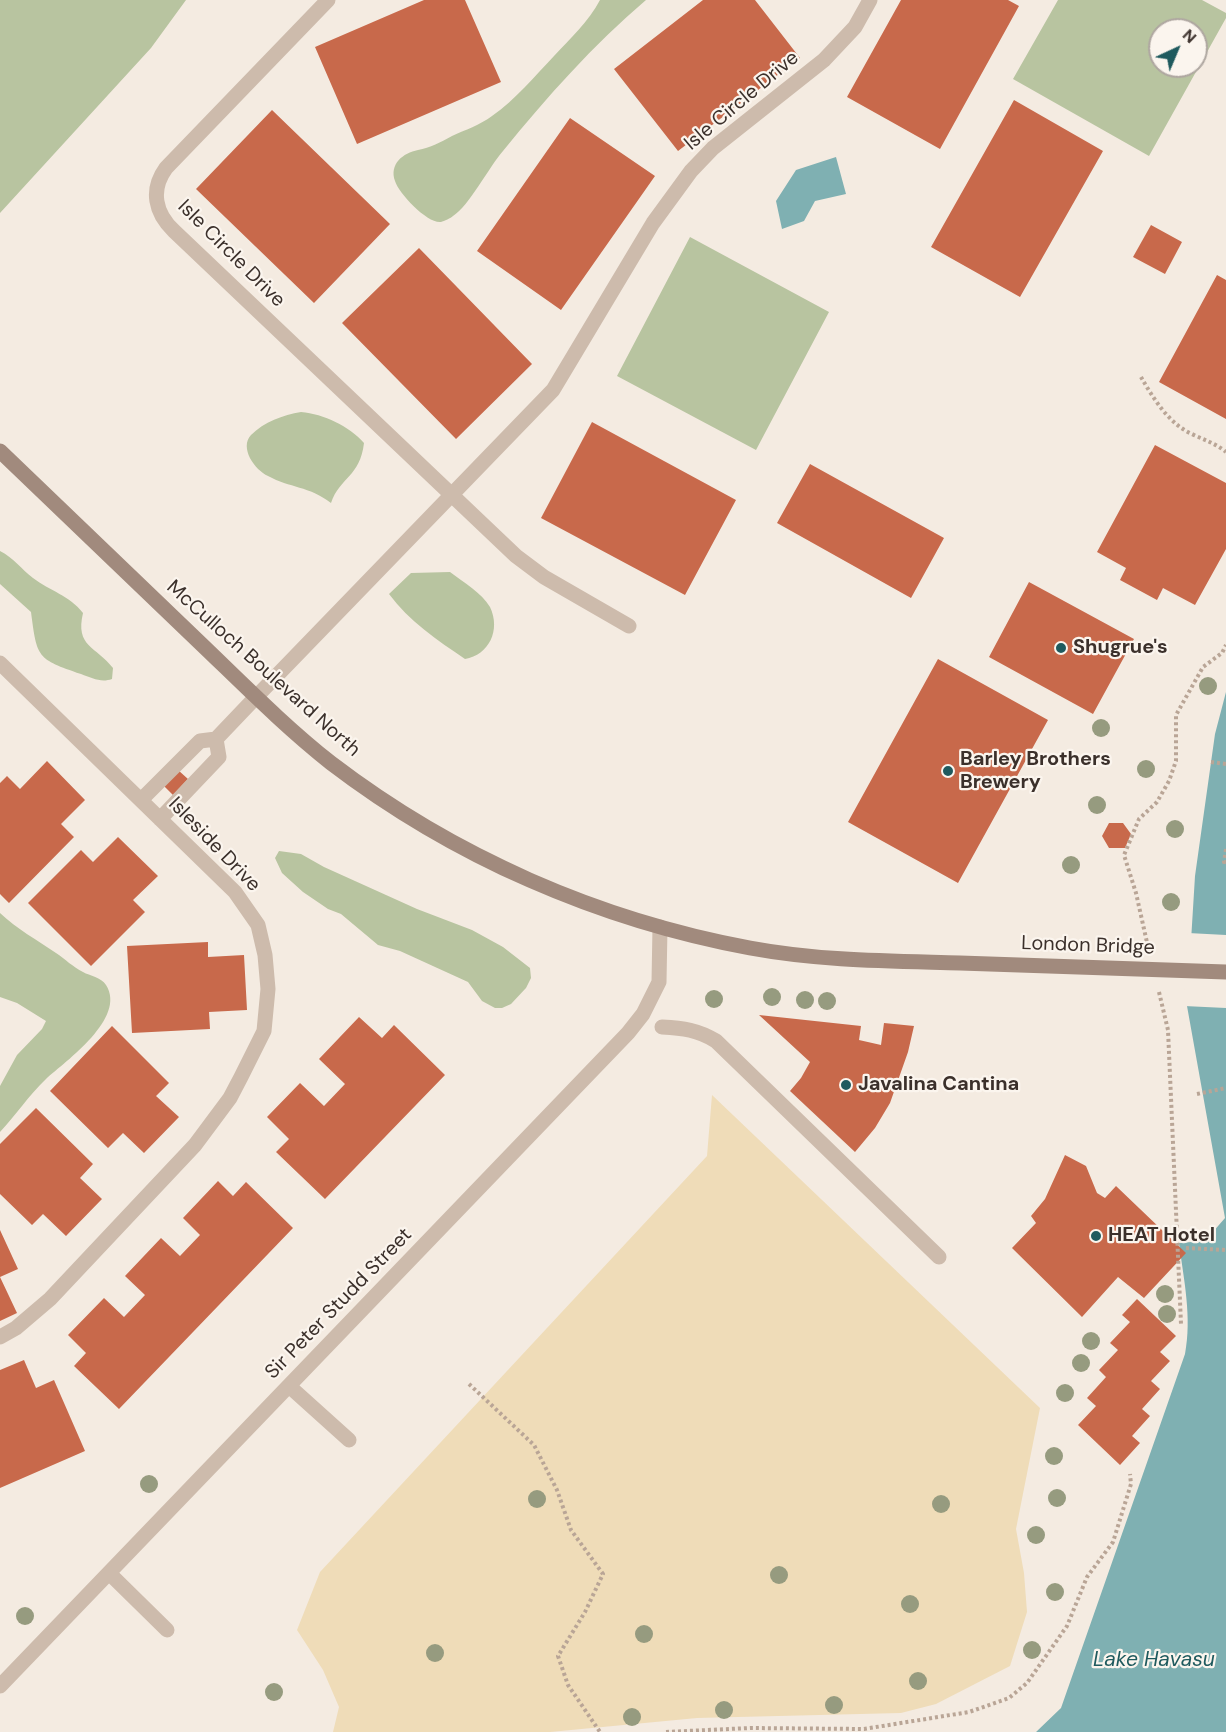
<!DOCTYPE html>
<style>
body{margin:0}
#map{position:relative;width:1226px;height:1732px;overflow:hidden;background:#f4ebe1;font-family:"DM Sans",sans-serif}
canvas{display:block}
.north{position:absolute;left:1148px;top:18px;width:60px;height:60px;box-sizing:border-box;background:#fbf5ee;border:2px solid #aea6a0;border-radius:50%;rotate:44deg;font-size:16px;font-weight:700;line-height:24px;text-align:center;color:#3b302b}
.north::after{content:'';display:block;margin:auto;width:21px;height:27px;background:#1f5a5e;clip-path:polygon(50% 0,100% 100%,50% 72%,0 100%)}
</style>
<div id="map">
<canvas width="1226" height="1732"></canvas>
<div class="north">N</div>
</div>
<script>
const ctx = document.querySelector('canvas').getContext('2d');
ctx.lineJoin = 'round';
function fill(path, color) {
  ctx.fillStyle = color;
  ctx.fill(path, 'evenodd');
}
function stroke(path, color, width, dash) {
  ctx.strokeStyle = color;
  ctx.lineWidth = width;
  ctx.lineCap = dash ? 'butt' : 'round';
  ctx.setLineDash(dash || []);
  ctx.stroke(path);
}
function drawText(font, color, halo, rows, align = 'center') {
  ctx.font = font + ' "DM Sans",sans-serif';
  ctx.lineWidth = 4.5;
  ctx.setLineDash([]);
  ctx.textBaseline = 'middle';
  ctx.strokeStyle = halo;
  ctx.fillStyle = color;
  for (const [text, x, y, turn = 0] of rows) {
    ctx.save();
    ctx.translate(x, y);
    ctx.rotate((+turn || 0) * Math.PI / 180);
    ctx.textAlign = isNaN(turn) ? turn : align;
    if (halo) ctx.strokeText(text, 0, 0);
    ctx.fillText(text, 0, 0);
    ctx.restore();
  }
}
fill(new Path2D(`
 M0,0H186L151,48L0,213Z
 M600,0H646C593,45 547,97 503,151C489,167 469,206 453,216C451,218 444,221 441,222C428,224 399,194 395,181C389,164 403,153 418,150C430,148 441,142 452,136C465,130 480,125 492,116C516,99 534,77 554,56C570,39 589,21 600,0Z
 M1058,0H1202L1226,13V18L1149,156L1013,79ZM1160,30H1196V66H1160Z
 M690,237L829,312L756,450L617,376Z
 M301,412C324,414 349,426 364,443C360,477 340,477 331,503C309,486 290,488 268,476C255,470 239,448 251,435C264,422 283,415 301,412Z
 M0,551C14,558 21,569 33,578C50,591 69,595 83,613C75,647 96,646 113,668L112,679C101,683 92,678 81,674C37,659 37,658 31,612L0,584Z
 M450,572C463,582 482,593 490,607C501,630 489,655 465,659C437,640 409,621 389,594L411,573Z
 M279,851L301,854L324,867L417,909L472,930L503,947L530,968L531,978L526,988L511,1004L502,1008H495L482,1001L468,982L400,951L378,945L341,914L328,909L303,892L282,873L275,858Z
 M0,913C17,929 37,940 56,953C65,959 73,967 83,972C90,976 101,977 106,985C127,1018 66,1061 46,1079C29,1095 16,1115 0,1132V1086L17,1055L42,1029L46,1021L17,1003L0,997Z`), '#b8c4a0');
fill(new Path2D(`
 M712,1095L1040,1408L1016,1529L1024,1573L1027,1612L1010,1666L936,1704L901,1713L697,1718L550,1732H333L339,1707L323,1670L297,1630L320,1572L707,1156Z`), '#efdcb8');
fill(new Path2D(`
 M836,157L846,194L815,201L804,221L782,229L776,201L796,170Z
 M1226,692V1732H1036L1061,1708L1185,1354C1192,1317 1184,1281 1179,1243L1205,1241L1225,1218L1187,1006L1195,876L1215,734Z`), '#7fb0b2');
fill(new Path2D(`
 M1188,933L1226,935V1008L1184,1006Z`), '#f4ebe1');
fill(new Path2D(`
 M424,0H465L501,82L357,144L315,47Z
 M703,0H755L800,58L678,151L614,69Z
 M901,0H1008L1019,6L940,149L847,97Z
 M1014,100L1103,151L1020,297L931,247Z
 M272,110L390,224L314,303L196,189Z
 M570,118L655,176L561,310L477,251Z
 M1151,225L1182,242L1165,274L1133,257Z
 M419,248L532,364L456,439L342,323Z
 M1217,275L1226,280V419L1159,382Z
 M592,422L736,500L685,595L541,518Z
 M1155,445L1226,483V549L1195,605L1163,588L1157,600L1120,580L1126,568L1097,552Z
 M810,464L944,538L911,598L777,523Z
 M1029,582L1134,639L1093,714L989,657Z
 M938,659L1048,720L958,883L848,822Z
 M47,761L85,800L61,824L74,837L9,903L0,894V783L7,776L20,789Z
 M178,770L188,779L173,795L163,785Z
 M1109,823H1123L1131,834L1125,848H1109L1102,836Z
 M118,837L158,876L133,900L145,912L91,966L28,903L81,850L93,862Z
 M208,942V957L244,955L247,1010L209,1012L210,1029L132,1033L127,946Z
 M759,1015L861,1026L859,1040L881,1045L884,1023L914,1026L908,1052L890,1103L875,1128L855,1152L790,1091L801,1078L810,1062Z
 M359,1017L382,1038L394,1025L445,1075L325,1199L276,1152L289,1139L267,1117L300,1083L324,1106L345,1084L319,1059Z
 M112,1026L169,1083L156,1096L179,1117L144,1153L123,1133L108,1148L50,1091Z
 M36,1108L93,1164L80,1178L102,1199L66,1236L43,1214L32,1225L0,1194V1144Z
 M1065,1155L1086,1166L1097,1193L1105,1198L1116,1186L1186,1253L1144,1298L1118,1277L1082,1317L1012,1248L1036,1223L1031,1216L1045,1199Z
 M218,1181L233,1196L246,1182L293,1228L119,1409L74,1366L86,1353L68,1335L104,1298L124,1317L145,1295L125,1276L161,1238L180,1256L200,1235L183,1218Z
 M0,1230L18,1269L0,1277Z
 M0,1277L17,1313L0,1321Z
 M1137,1299L1176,1336L1160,1352L1170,1361L1151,1381L1160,1389L1142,1409L1150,1416L1132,1436L1140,1443L1120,1465L1078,1425L1096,1406L1087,1398L1106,1377L1099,1370L1118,1350L1110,1343L1130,1322L1122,1315Z
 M24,1360L36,1388L54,1380L85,1451L0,1488V1370Z`), '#c8694b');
stroke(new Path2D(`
 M1141,377C1153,398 1169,424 1192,434C1204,440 1215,443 1226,452
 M1211,762L1226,764
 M1226,849L1224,862H1226
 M1148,947L1136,893L1124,855L1139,819L1157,802L1169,781L1176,761V715L1203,667L1222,653L1226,645
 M1159,992L1168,1030L1181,1324
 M1197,1094L1226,1088
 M1186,1248L1226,1250
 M469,1384L534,1445L557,1490L571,1530L603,1574L585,1612L558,1656L568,1685L600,1732
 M666,1732L750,1728L864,1729L969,1712L1009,1698L1027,1683L1067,1626L1087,1577L1113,1542L1131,1484L1130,1474`), '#b9a596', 4, [3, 3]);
stroke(new Path2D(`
 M328,0L166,168C150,190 155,213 174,231L516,556L544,577L629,626
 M256,697L553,390L653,223L691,171L713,148L824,60L855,27L870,0
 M662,1027C683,1028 698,1030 716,1041L939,1257
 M289,1386L349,1440
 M109,1573L167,1630
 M0,1686L628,1033L643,1014L659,982L660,927`), '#cdbbac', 15);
stroke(new Path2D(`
 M0,663L235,892L258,925L265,955L268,989L264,1031L241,1077L230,1098L195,1145L50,1299L16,1328L0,1337
 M141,800L200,741L216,739L256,697
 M160,819L219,757L216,739`), '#cdbbac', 15);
stroke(new Path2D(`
 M0,451C66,514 131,577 197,640C241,682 284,726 331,763C454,857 599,920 750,948C820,961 890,961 960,963C1049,966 1137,969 1226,972`), '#a18a7d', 15);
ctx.fillStyle = '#969b7f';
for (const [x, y] of [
 [1208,686],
 [1101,728],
 [1146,769],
 [1097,805],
 [1175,829],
 [1071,865],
 [1171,902],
 [772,997],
 [714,999],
 [805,1000],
 [827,1001],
 [1165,1294],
 [1167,1314],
 [1091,1341],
 [1081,1363],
 [1065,1393],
 [1054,1456],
 [149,1484],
 [1057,1498],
 [537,1499],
 [941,1504],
 [1036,1535],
 [779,1575],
 [1055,1592],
 [910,1604],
 [25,1616],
 [644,1634],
 [1032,1650],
 [435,1653],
 [918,1681],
 [274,1692],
 [834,1705],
 [724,1710],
 [632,1717]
]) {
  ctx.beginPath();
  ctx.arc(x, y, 9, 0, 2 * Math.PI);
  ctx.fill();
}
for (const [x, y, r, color] of [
 [1061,648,6,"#1f5a5e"],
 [948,771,6,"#1f5a5e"],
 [846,1085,6,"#1f5a5e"],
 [1096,1236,6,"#1f5a5e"]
]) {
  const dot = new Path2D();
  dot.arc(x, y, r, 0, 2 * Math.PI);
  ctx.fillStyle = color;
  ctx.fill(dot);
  stroke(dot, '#fbf5ee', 2);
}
drawText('20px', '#3b302b', '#fbf5ee', [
 ["Isle Circle Drive",742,101,-40],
 ["Isle Circle Drive",231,254,45],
 ["McCulloch Boulevard North",263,669,42],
 ["Isleside Drive",214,845,46],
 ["London Bridge",1088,946,2],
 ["Sir Peter Studd Street",339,1304,-46]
]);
drawText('bold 20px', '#3b302b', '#fbf5ee', [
 ["Shugrue's",1073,648],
 ["Barley Brothers",960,760],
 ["Brewery",960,783],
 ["Javalina Cantina",858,1085],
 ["HEAT Hotel",1108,1236]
], 'left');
drawText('italic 21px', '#1f5a5e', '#fbf5ee', [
 ["Lake Havasu",1154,1660]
]);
</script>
